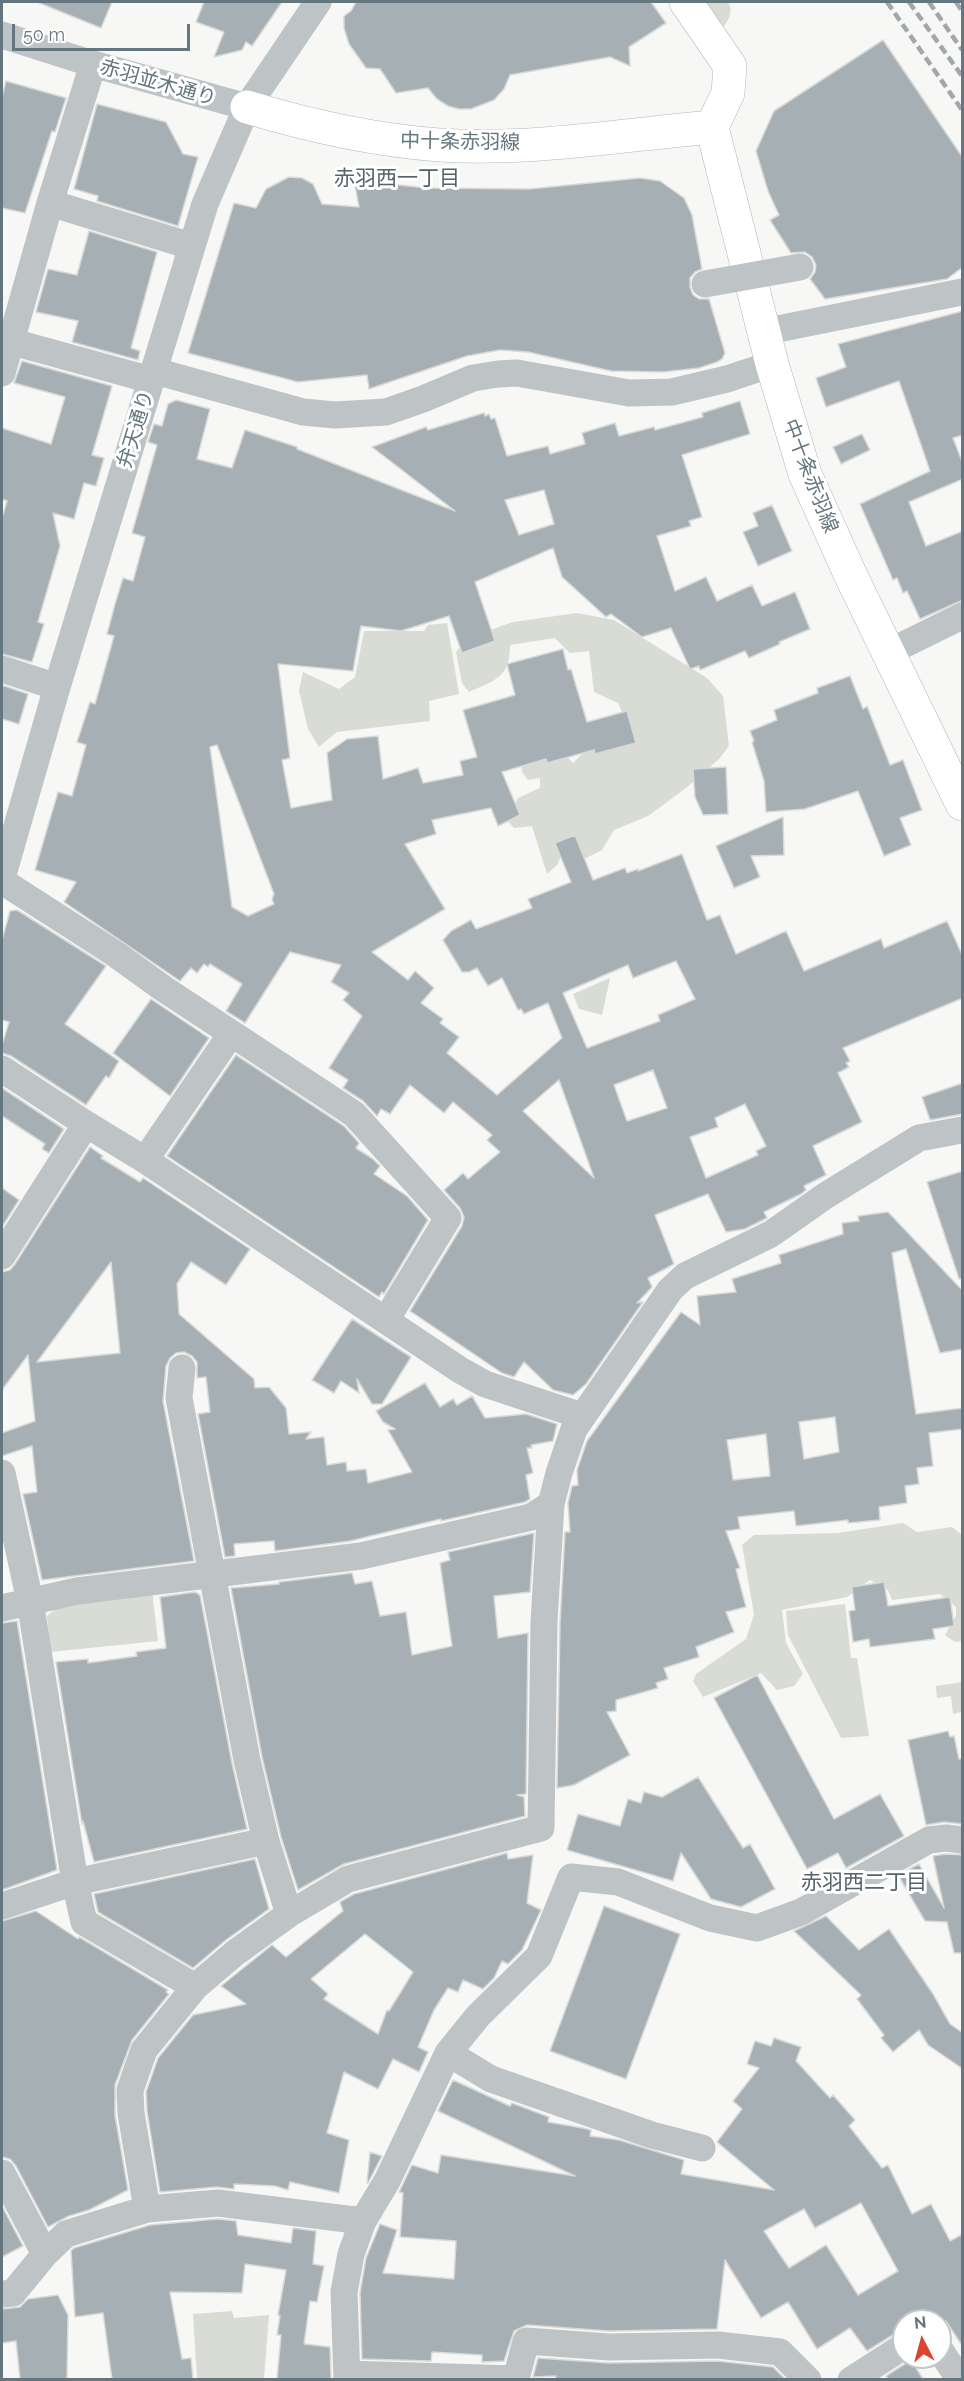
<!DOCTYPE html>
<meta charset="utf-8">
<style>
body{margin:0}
#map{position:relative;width:964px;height:2381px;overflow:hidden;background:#f7f7f5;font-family:Raleway,sans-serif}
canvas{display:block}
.frame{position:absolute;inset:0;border:3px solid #64767e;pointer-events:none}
.north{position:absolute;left:892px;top:2309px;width:60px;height:60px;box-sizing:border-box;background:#fff;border:2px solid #c1c8cb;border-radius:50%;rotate:354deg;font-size:16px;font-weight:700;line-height:24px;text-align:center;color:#64767e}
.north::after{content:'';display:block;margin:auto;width:21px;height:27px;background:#da4532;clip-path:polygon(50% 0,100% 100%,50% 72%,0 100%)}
.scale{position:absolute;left:12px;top:24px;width:178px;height:27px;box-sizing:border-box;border:3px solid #64767e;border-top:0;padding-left:8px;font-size:18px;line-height:21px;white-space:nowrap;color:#64767e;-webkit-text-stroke:4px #fff;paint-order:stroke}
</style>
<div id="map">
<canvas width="964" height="2381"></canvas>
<div class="frame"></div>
<div class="north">N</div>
<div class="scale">50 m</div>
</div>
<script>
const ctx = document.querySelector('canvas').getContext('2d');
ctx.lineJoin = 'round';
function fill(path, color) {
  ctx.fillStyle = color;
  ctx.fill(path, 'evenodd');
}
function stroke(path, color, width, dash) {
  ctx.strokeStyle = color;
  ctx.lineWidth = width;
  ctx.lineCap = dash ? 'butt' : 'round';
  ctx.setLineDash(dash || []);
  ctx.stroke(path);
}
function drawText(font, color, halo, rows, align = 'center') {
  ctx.font = font + ' Raleway,"Noto Sans JP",sans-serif';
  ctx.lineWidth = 6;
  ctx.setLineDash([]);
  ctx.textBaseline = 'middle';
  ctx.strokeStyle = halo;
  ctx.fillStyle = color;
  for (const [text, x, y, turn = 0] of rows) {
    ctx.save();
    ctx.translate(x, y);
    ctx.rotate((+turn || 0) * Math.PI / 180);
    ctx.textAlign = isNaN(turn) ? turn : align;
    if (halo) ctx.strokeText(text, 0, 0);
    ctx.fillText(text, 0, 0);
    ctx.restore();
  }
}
fill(new Path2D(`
 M700,2H728C733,10 730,18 724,26L715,25Z
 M577,613L614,620L707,678L723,696L729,746L719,759L686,788L648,816L614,830L602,850L584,859L565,847L557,865L547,874L532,826L514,828L507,820L518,798L540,788V778L528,780L522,772L521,752L556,745L573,763L596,740L629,728L618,703L594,692L589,651L570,653L555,638L510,645C510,678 495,680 469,692L462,683L456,652L468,638L513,622Z
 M447,623L459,694L429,701L430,721L337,732L319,747L308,729L299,691L303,672L339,689L355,677L364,631H424L428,625Z
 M610,978L602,1015L579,1009L573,994Z
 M903,1523L917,1532L952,1527L962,1535V1641L955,1642L945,1635L956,1616V1607L940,1594L892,1600L888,1590L870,1580L847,1597L782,1610L786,1643L803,1674L794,1686L777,1690L761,1673L703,1697L693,1681L696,1674L746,1639L754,1614L742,1545L754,1535L838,1533Z
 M152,1591L158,1641L50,1652L47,1616L60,1605Z
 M845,1604L851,1658H857L869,1736L841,1738L788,1635L786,1611Z
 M962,1682V1712L953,1714L951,1696L937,1698L936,1686Z
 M232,2311L234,2318L269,2315L264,2379H197L193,2314Z`), '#d8dcd4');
const building = new Path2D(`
 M37,2H112L101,28Z
 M204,2H282L252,46L246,42L242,50L214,57L224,32L196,22Z
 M356,2H651L666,23L629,47L630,66L610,57L510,75L504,89L494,100L471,109H459L448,106L437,99L428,88L396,93L380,69L366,68L349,44L344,28V16L351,11Z
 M883,40L963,158V267L947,279L825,299L810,279L815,272L816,265L812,257L805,252L791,253L770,220L779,215L768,191L756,151L774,111Z
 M6,81L66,98L55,132L52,131L25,213L2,208V97Z
 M97,104L166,122L183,154L198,157L178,226L97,201L98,196L74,189Z
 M289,177L302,178L313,184L322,204L359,207L354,180L426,188L529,189L640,178L660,181L684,198L692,215L702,269L695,272L690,278V287L693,295L699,299H709L725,353L722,359L717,362L699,368L663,372L611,371L528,352L500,350L467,356L369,389L367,375L298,382L188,353L234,203L256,208L266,189Z
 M89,231L157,252L131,348L140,351L138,360L72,342L78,321L36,312L48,269L77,275Z
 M963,311V435L953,438L963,464V479L909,502L926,546L963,531V600L920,619L907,591L903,593L897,578L893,580L860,504L930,471L899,381L826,407L816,378L846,367L838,344Z
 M22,361L112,386L92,455L104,458L96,486L84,483L74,519L53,513L60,546L38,622L44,624L32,662L2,654V518L7,501L2,499V428L51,444L65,397L14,383Z
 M176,400L210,409L197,459L232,468L245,430L297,447V449L455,511L372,447L426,427L428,430L484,413L485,416L489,414L491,419L495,418L507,456L548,446L550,454L585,444L582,433L615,423L619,436L654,427L655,430L703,417L702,413L740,401L750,434L682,455L702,517L689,521L691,526L657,536L675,591L706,577L717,601L752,585L762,606L795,592L810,629L779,642L780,644L749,658L745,651L700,670L699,666L690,669L671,628L642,637L611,614L606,617L562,577L553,548L475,582L495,641L462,653L449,616L401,631L361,626L353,671L278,664L290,758L282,760L291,808L332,800L327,753L347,739L378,736L383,779L418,768L423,783L463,775L460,761L477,757L463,710L515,695L507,664L563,649L568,670L571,669L587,722L627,711L636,743L595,754L594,750L547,763L546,759L502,772L520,815L498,826L491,808L432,820L436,834L405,844L445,909L372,952L408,980L415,971L434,988L421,1003L443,1019L440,1023L459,1037L447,1053L497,1095L562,1038L548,1003L524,1014L521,1009L518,1010L502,978L488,986L477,968L469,972H462L443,940L451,931L471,920L476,929L532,908L528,899L571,882L555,843L575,835L593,880L625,868L627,873L638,869V871L682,854L707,920L720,915L736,954L786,931L804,971L881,939L884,948L947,921L963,957V998L843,1048L850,1061L846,1063L849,1067L838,1073L862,1122L813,1146L826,1175L804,1186L806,1190L801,1194L764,1212L767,1218L745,1229L726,1232L708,1194L655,1215L674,1264L648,1278L652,1287L637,1303L643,1302L586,1384L573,1395L553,1390L524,1362L514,1377L502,1373L410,1311L462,1226L464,1217L460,1208L444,1190L463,1173L468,1179L500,1152L487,1140L492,1135L453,1102L444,1113L410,1085L390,1114L381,1109L377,1116L363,1101L343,1088L348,1080L329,1068L362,1016L343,1000L349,993L331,982L341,965L290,952L245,1023L226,1011L242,984L210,964L208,967L204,964L197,973L191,968L180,981L64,902L76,882L35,870L58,792L72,796L86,745L77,742L90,702L95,704L114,636L107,634L115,604L123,578L133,581L145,537L132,533L157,445L148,442L154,424L162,426L168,404ZM544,490L554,524L519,535L505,500ZM217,745L274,894L272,899L274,904L248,916L232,907L210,747ZM676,961L695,999L658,1015L660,1021L587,1048L563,993L628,965L633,978ZM653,1070L667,1108L627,1121L614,1085ZM559,1080L594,1178L523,1111ZM745,1104L766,1146L756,1151L758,1155L706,1178L690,1137L718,1127L715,1118Z
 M862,434L870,450L841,464L833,447Z
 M772,505L792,551L758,566L743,532L758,526L753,513Z
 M850,676L863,709L867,706L890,765L903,760L922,810L900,818L911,845L884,856L858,791L805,809L766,812L764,781L752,742L754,741L750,731L777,720L774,710L818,693L817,688Z
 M2,685L28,694L19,724L2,719Z
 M726,767L728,814L703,815L695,797L693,769Z
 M783,817L784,855L751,856L760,877L734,888L716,846Z
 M17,910L106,966L65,1024L119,1061L109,1078L106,1076L86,1105L11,1056L2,1053V1045L9,1022L2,1020V940L10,911Z
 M151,999L209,1038L170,1096L113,1053Z
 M236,1055L344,1126L359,1143L356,1148L373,1159L380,1166L374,1174L407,1196L428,1220L384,1294L382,1292L379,1297L167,1156Z
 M963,1083V1114L930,1120L922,1097Z
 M2,1088L64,1129L49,1153L42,1149L45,1144L2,1116Z
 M90,1147L103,1156L101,1158L140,1182L143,1178L250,1249L226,1285L191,1262L177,1284L179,1314L254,1379L255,1388L269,1387L286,1408L289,1434L311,1432L306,1439L324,1437L327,1465L346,1462L347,1471L366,1469L368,1483L412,1472L388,1430L395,1429L383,1422L376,1411L425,1383L440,1407L453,1399L457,1405L472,1396L485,1418L526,1414L557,1424L553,1441L531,1445L532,1448H527L533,1473L526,1475L530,1499L525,1502L441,1521V1519L350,1541L275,1551L274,1541L234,1544L235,1556L225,1557L198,1414L210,1412L206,1377L197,1378V1362L192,1356L184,1352L176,1353L170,1358L166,1366L163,1401L194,1561L42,1580L23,1494L37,1492L32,1446L2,1456V1433L35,1421L28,1355L2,1390V1272L10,1270L15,1264ZM111,1262L120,1353L37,1362Z
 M963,1171V1278L959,1279L927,1182Z
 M2,1188L19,1200L2,1227Z
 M888,1212L963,1291V1349L940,1353L906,1249L892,1253L916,1414L963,1408V1429L929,1433L933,1466L917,1468L919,1484L905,1486L907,1503L879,1507L880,1520L848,1523V1520L796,1526L794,1511L738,1517L740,1529L726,1531L740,1568L736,1569L746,1607L726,1612L734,1632L696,1647L699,1657L664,1668L668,1679L656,1683L658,1688L616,1700V1711L607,1712L630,1755L574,1785L557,1788L560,1623L565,1532H570L568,1503L572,1486L578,1485L577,1470L587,1441L681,1312L700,1325L697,1296L736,1292L732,1279L781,1263L779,1255L843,1234L842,1223L859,1221L858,1216ZM835,1417L839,1452L804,1459L799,1422ZM766,1434L770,1476L733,1480L727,1440Z
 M352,1319L411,1357L382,1404H372L357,1379L359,1393L341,1381L334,1393L312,1380Z
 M534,1533L530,1592L494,1596L498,1638L528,1633L526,1794L517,1795L524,1797L525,1816L344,1864L298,1890L281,1837L262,1757L231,1588L279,1584V1582L352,1573L355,1584L372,1581L380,1616L406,1612L412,1655L452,1646L440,1563L450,1560L448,1552Z
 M884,1582L888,1606L950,1597L954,1626L933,1629L935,1639L870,1647L869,1639L853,1642L849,1611L855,1610L852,1587Z
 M195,1592L200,1595L232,1763L247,1829L94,1862L83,1821L82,1824L56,1662L88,1659V1663L137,1656L136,1652L166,1648L160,1597Z
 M17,1621L57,1870L2,1890V1623Z
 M757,1675L834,1819L880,1794L904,1836L846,1868L838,1853L807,1869L714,1698Z
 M948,1731L950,1737L954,1736L959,1759L963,1758V1824L944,1822L926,1825L908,1740Z
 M698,1777L743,1848L750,1844L775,1889L741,1907L711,1899L681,1853L673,1881L567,1850L578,1814L620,1826L628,1799L641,1803L644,1792L662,1797Z
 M507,1853L508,1859L533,1855L527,1903L541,1910L522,1950L508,1964L502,1961L494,1978L483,1989L463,1980L458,1992L448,1988L434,2010L418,2047L428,2052L419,2072L393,2059L378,2089L344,2072L327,2133L349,2140L339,2193L290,2182L288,2190L275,2186L234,2184V2189L217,2187L160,2192L147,2111L146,2092L158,2058L193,2015L246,2004L221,1986L272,1945L286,1957L343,1911L340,1902L354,1894ZM365,1934L413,1972L389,2011L387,2010L378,2034L324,1999L328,1994L311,1979Z
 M946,1854L963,1855V1953H954L947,1922L925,1921L898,1875L919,1864L944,1908L933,1856Z
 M255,1859L269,1909L226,1940L193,1968L98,1912L94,1894Z
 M604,1906L680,1934L626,2079L550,2051Z
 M36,1911L78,1939L79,1937L168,1990L166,1992L169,1994L132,2040L115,2085V2115L128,2190L89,2210L69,2216L48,2227L16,2166L10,2159L2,2157V1921Z
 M826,1916L859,1950L889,1929L933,1994L950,2024L963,2033V2069L928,2045L919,2030L893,2052L881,2038L884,2035L857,1999L861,1995L794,1931Z
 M774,2038L801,2047L796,2061L830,2098L833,2095L855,2120L849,2126L882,2168L888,2165L912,2214L931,2204L950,2241L963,2234V2347L946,2321H904V2330L896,2333L867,2351L850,2328L817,2349L788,2302L761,2318L725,2260L717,2329L609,2331L527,2325L514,2331L504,2361L482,2362V2355L432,2352L431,2361L362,2359L360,2293L366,2258L380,2224L397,2230L383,2273L454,2279L456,2241L400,2237L403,2193L399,2192L412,2165L438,2173L441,2155L575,2176L438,2111L453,2080L510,2106L512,2103L549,2117L548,2122L583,2128L591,2130L590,2136L619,2140L684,2160L681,2174L774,2190L717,2142L742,2109L733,2101L759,2068L747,2064L755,2041L771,2046ZM861,2203L898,2271L858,2295L826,2245L789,2268L764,2231L804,2209L815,2228Z
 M370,2152L382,2156L368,2183H367Z
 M2,2206L23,2246L2,2257Z
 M218,2219L236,2221L238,2235L291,2243L293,2228L316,2231L313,2264L324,2266L317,2302L310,2301L304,2344L330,2347L331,2379H277L281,2335H277L280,2316L278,2315L286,2270L245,2264L242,2293L170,2292L182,2359L191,2358L193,2379H112L103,2313L75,2317L71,2251L74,2248L150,2225Z
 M58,2295L68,2315L67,2379H20L16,2341L2,2343V2309L20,2307L28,2299Z
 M538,2358L609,2363L717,2361L773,2367L785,2379H555L556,2376L533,2377Z
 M911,2360L923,2379H888L886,2376Z`);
fill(building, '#a6b0b4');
stroke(building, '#d9d9d7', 1.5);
const major = new Path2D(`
 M686,2L730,66L728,93L712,127L772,364L805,474L851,576L962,804
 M247,107C310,126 372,140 439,145C527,151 623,135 712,127`);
stroke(major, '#b2b8bb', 34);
stroke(new Path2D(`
 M2,35L93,64L247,107
 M50,203L191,246
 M763,332L962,292
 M2,339L151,380
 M155,371L303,412L335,415L386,412L423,399L473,378L498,374L517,373L629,393L672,392L727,379L772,364
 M2,373L50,203L93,64
 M889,652L962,616
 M2,669L57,687
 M2,878L57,687L205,204L247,107L318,2
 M2,881L114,953L164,989L354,1114L448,1218L386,1320
 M2,1069L86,1124L2,1256
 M86,1124L145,1160L460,1370L485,1384L582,1416
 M145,1160L231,1034
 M182,1368L179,1398L247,1760L266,1841L289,1914
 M2,1473L30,1601L75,1882L84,1922L195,1987
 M2,1608L77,1591L361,1556L531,1517L551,1504
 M2,1906L75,1882L266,1841
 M448,2053L491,2079L652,2135L702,2148
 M2,2173L45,2254
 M147,2209L131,2113L130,2090L144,2050L195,1987L235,1953L289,1914L348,1879L541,1828L544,1622L551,1504L559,1473L574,1429L670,1290L685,1276L771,1234L825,1196L919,1138L962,1130
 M2,2294L13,2293L45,2254L66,2234L147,2209L218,2203L363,2221L387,2181L448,2053L478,2016L539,1956L571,1877L618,1882L710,1918L757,1928L801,1912L929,1840L946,1838L962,1840
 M940,2350L960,2380
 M347,2374L516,2379L526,2341L609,2347L718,2345L780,2352L808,2380
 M347,2380L344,2292L351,2254L363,2221
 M851,2380L904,2346`), '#bec4c6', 27);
stroke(major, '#fff', 33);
stroke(new Path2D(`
 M887,2L962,110
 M909,2L962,76
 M929,2L962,50
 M956,2L962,11`), '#a0a8ac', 4.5, [9, 4.5]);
stroke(new Path2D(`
 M705,284L800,267`), '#bec4c6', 27);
drawText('20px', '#64767e', '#fff', [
 ["赤羽並木通り",158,83,16],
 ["中十条赤羽線",460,142,1],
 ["弁天通り",136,429,-73],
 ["中十条赤羽線",810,476,69]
]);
drawText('21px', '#55636a', '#fff', [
 ["赤羽西一丁目",397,179],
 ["赤羽西二丁目",864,1883]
]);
</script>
